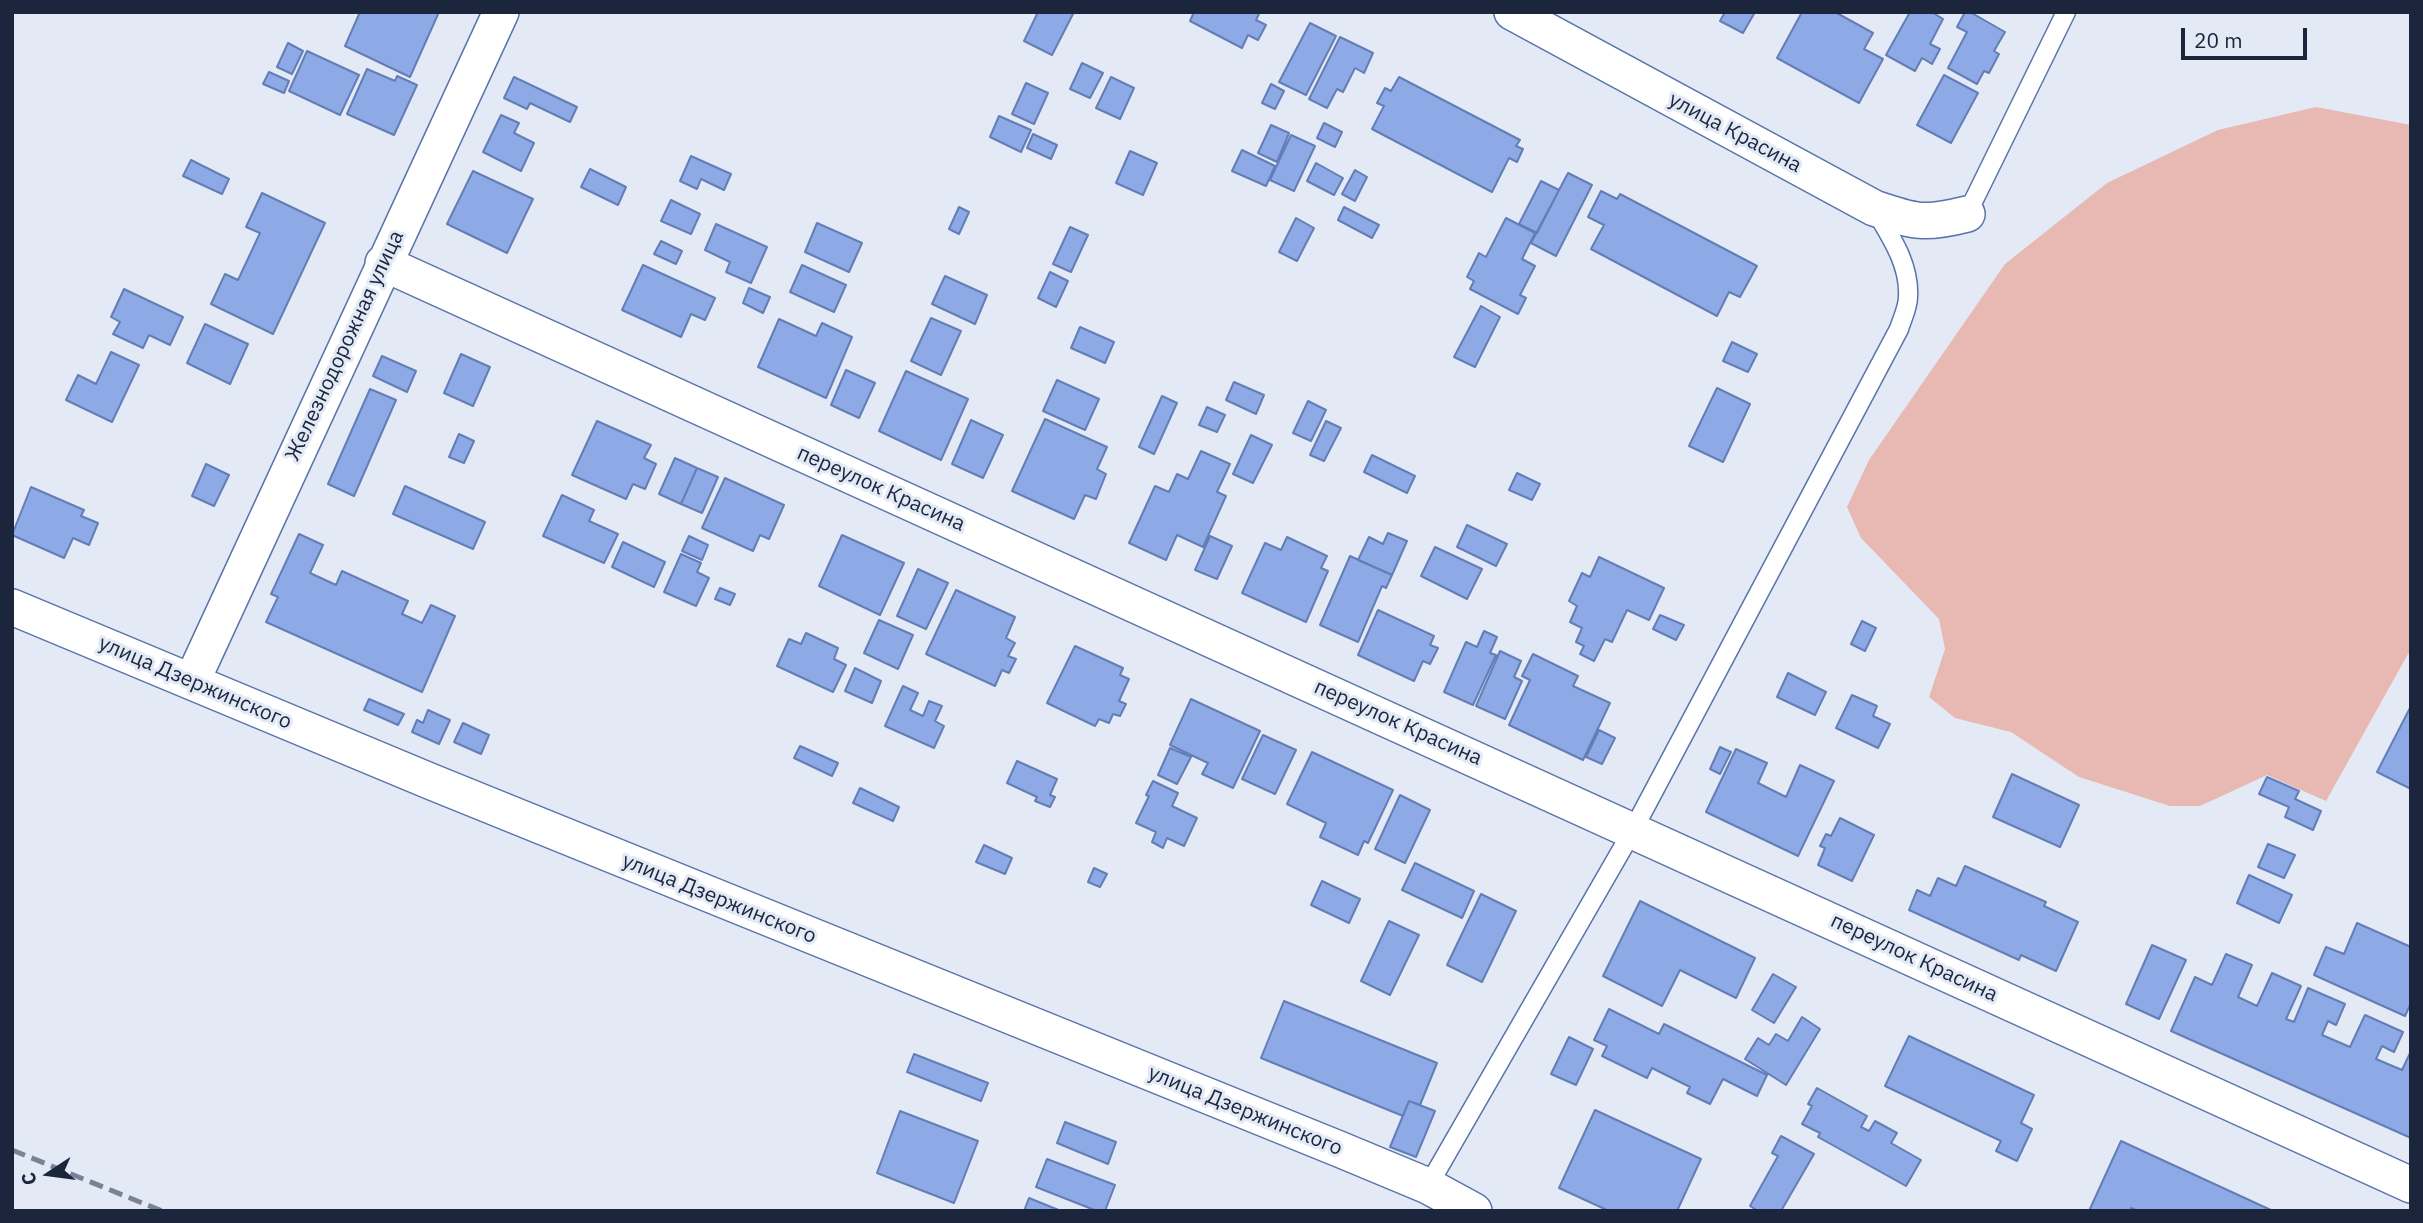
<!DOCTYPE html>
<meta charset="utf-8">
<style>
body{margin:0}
#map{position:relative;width:2423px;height:1223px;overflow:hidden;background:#e3eaf6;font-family:"IBM Plex Sans",sans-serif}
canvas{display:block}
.frame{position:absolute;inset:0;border:14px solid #1b263d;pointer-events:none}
.north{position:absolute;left:14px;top:1139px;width:70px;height:70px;-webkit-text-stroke:5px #e3eaf6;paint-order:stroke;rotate:257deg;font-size:19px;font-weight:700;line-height:28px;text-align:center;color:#1b263d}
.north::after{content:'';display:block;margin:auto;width:24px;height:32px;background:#1b263d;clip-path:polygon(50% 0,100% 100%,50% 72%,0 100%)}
.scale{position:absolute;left:2181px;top:28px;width:126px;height:32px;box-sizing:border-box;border:4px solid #1b263d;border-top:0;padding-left:9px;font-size:21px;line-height:24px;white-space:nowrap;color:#1b263d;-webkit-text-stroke:5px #e3eaf6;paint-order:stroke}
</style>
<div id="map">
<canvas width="2423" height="1223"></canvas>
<div class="frame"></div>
<div class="north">С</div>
<div class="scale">20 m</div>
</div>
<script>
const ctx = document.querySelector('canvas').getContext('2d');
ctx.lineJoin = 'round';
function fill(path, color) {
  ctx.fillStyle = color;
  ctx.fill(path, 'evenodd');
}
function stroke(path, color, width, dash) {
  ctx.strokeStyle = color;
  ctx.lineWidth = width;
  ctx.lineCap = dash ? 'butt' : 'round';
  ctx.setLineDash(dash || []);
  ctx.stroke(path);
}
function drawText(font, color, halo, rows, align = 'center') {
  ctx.font = font + ' "IBM Plex Sans",sans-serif';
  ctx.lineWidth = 6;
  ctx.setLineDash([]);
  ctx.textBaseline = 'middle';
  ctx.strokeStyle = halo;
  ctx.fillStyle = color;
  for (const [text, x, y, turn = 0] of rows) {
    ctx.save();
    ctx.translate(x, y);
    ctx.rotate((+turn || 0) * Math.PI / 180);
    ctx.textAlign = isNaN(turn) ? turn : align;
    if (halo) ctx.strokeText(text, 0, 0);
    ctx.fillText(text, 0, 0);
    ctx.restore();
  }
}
fill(new Path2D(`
 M2316,107L2411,125V655L2408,654L2326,801L2267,775L2200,806H2170L2079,777L2011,732L1955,718L1929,697L1945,649L1939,619L1861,538L1847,507L1869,460L2005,264L2107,183L2218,130Z`), '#e8b8b3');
const building = new Path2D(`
 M360,12H439L410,77L345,46Z
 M1038,12H1074L1052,55L1024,41Z
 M1194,12H1260L1256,20L1266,25L1258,40L1248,35L1242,48L1190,21Z
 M1725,12H1755L1743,33L1720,21Z
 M1802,12H1835L1873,33L1864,49L1883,59L1859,103L1777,58Z
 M1910,12H1932L1943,19L1930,44L1940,49L1932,64L1922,58L1915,71L1886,55Z
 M1965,12H1970L2005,32L1994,51L1999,54L1989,73L1984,71L1977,84L1948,68L1967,32L1957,27Z
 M1310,23L1336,36L1306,95L1279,82Z
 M1340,37L1373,53L1364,73L1355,68L1343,92L1337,89L1327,108L1309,99Z
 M288,43L303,51L292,74L277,67Z
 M307,51L359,75L340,115L289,91Z
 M1082,63L1103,73L1090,98L1070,89Z
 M367,69L395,81L397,76L417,85L394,135L347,114Z
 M269,72L289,81L284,93L263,84Z
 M1944,75L1978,93L1951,143L1917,125Z
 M514,77L577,107L570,122L530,103L527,109L504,98Z
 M1111,77L1134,88L1120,119L1096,108Z
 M1399,77L1520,140L1516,146L1523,149L1517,162L1509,158L1492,192L1372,129L1384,106L1377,103L1385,88L1391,91Z
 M1026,83L1048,93L1034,124L1012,114Z
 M1271,84L1284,91L1275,109L1262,103Z
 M501,115L519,123L514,133L534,143L521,171L483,152Z
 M999,116L1031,130L1021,152L990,137Z
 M1324,123L1342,132L1335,147L1317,138Z
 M1271,125L1289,133L1277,162L1258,153Z
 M1033,134L1057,145L1051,159L1027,148Z
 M1291,135L1315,146L1294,191L1270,180Z
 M1242,150L1275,166L1266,186L1232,171Z
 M1130,151L1157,163L1143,195L1116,183Z
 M691,156L731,174L724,190L701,179L697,189L680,181Z
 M191,160L229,179L222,194L183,176Z
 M1316,163L1343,178L1334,195L1307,181Z
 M590,169L626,187L618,205L581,187Z
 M1355,170L1367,177L1355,201L1342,194Z
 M473,171L533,199L507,253L447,224Z
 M1568,173L1592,185L1556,256L1531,243Z
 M1541,181L1559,190L1537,233L1519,224Z
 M1601,191L1617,199L1620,194L1757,266L1740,297L1729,292L1717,316L1591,249L1604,225L1588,217Z
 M262,193L325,223L273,334L211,304L225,274L238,280L260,233L246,227Z
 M671,200L700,214L691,234L661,221Z
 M959,207L969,212L959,234L949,229Z
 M1344,207L1379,225L1372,238L1338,220Z
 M1296,218L1314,228L1297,261L1279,252Z
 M1506,218L1535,233L1522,259L1535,266L1520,295L1526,298L1518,314L1470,289L1474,281L1467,277L1479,253L1486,257Z
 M817,223L862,243L849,272L805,252Z
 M716,224L767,247L751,283L726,272L730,262L705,250Z
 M1070,227L1088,235L1071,272L1053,264Z
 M661,241L682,251L676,264L654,254Z
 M643,265L715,298L705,320L691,314L681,337L622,310Z
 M802,265L846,285L834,312L790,292Z
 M1050,272L1068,281L1056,307L1038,298Z
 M945,276L987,295L975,324L932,304Z
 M749,288L770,297L763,313L743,303Z
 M124,289L183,317L170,345L149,335L143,348L113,334L120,322L111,317Z
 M1481,306L1500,317L1475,367L1454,357Z
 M931,318L961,331L941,375L911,361Z
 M779,319L816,336L822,323L852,337L826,398L758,367Z
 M205,324L248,344L230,384L187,363Z
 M1080,327L1114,342L1105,363L1071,348Z
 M1732,342L1757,354L1748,372L1723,361Z
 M111,352L139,365L112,422L66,400L78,375L96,384Z
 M461,354L490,367L473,406L444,393Z
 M382,356L416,371L407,392L373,376Z
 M846,370L875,383L859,418L831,405Z
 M906,371L968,399L941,460L879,431Z
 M1057,380L1099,399L1085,430L1043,411Z
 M1234,382L1264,395L1256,414L1226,400Z
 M1717,388L1750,404L1723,462L1689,446Z
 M370,389L396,400L354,496L328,484Z
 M1162,396L1177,403L1154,454L1139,447Z
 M1308,401L1326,410L1311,441L1293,433Z
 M1207,407L1225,415L1217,432L1199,425Z
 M1045,419L1107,447L1097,469L1106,474L1096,499L1085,495L1074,519L1012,491Z
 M971,420L1003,435L983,478L952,464Z
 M597,421L651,445L644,458L656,464L645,489L633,484L626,499L572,475Z
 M1326,421L1341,428L1324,461L1310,455Z
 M459,434L474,441L464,463L449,457Z
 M1251,435L1272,445L1253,483L1233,474Z
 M1201,451L1230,464L1217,492L1226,496L1203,547L1177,535L1166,560L1129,543L1155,486L1169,492L1177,474L1188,479Z
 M1372,455L1415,476L1407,493L1364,472Z
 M675,458L697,468L681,504L659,494Z
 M206,464L229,475L214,506L192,496Z
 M697,468L718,477L702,513L681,504Z
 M1517,473L1540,484L1532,500L1509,490Z
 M725,478L784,505L769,539L760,535L753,551L702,528Z
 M405,486L485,522L473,549L393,514Z
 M31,487L84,510L81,516L98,523L89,545L73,538L64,558L12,535Z
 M562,495L594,510L589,521L618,534L604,563L543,536Z
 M1467,525L1507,544L1496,566L1457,547Z
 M1388,533L1407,541L1392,575L1358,560L1369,537L1383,544Z
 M299,534L323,545L310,573L336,585L342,571L408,601L402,614L422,623L431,605L455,616L422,692L266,622L278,597L271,594Z
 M842,535L904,563L880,615L819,586Z
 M689,536L708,545L702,560L682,551Z
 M1210,536L1232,546L1217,579L1195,570Z
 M1287,537L1327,556L1321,568L1328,571L1306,622L1242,593L1265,543L1281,550Z
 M623,542L665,562L654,587L612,567Z
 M1435,547L1482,569L1467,599L1421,576Z
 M681,554L701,563L697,572L709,578L696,606L664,592Z
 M1350,556L1392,575L1386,588L1382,586L1358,642L1320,625Z
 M1599,557L1664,588L1649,620L1627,610L1612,642L1605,639L1594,661L1580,654L1584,646L1576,642L1582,628L1570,622L1577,606L1569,601L1582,573L1590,577Z
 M918,569L948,583L926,629L897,616Z
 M720,588L735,594L730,605L715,599Z
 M956,590L1015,617L1006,638L1015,643L1008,656L1016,659L1009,673L1002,670L995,686L926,654Z
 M1378,610L1434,636L1430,645L1438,648L1430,664L1423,661L1414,681L1358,655Z
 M1660,615L1684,625L1676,640L1653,629Z
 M879,620L913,635L898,669L864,653Z
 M1862,621L1876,628L1865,651L1851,644Z
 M1484,631L1497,637L1490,653L1496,655L1473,705L1444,692L1466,642L1477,647Z
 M806,633L838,648L834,659L846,665L833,692L777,666L789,639L801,644Z
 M1075,646L1123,668L1120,675L1129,679L1119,701L1126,704L1120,716L1113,714L1109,723L1099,719L1095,726L1047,703Z
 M1500,651L1521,661L1514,677L1522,681L1505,719L1476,706Z
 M1533,654L1578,676L1573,686L1610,703L1583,760L1509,725L1530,680L1522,676Z
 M855,668L881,681L872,703L845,691Z
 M1788,673L1826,692L1815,715L1777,697Z
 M903,686L918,693L910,710L923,716L929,701L942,706L935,721L944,726L934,748L885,726Z
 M1852,695L1877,706L1873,716L1890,724L1878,748L1836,728Z
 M369,699L404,714L398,725L364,710Z
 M1191,699L1260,731L1233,788L1202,774L1208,763L1170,745Z
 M2411,706V789L2377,772Z
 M428,710L450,720L439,744L412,732L417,720L423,723Z
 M463,723L489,735L481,754L454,742Z
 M1599,730L1615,738L1602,764L1586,757Z
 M1263,735L1296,750L1275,794L1242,779Z
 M800,746L838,763L832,776L794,758Z
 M1720,747L1731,752L1720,774L1710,769Z
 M1170,748L1191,757L1177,784L1158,775Z
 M1736,749L1767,763L1758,783L1786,797L1800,765L1834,781L1798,856L1706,812Z
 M1312,752L1393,790L1368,843L1364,841L1358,855L1320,837L1326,823L1287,804Z
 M1017,761L1057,779L1050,795L1055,797L1050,807L1035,801L1037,797L1007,783Z
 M2012,774L2079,805L2060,847L1993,817Z
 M2267,777L2299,791L2295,799L2321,811L2313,830L2285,817L2289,807L2259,794Z
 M1153,781L1178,793L1172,806L1197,818L1184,846L1167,838L1163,848L1152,842L1156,832L1136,823L1149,796L1146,795Z
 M860,788L899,807L893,821L853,803Z
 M1400,795L1430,810L1405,863L1375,849Z
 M1840,818L1874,835L1852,881L1818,865L1825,848L1820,846L1826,834L1831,836Z
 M2268,844L2295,855L2284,878L2258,867Z
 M984,845L1012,858L1005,874L976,862Z
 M1415,863L1474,891L1462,918L1402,890Z
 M1965,866L2046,902L2044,906L2078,922L2056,971L2021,955L2019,960L1909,910L1917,890L1930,896L1938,878L1956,886Z
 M1094,868L1107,874L1100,887L1088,882Z
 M2249,875L2292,895L2279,923L2237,903Z
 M1322,881L1360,899L1349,923L1311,905Z
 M1481,894L1516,911L1482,982L1447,965Z
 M1640,901L1755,958L1736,998L1680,970L1662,1006L1603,976Z
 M1389,921L1419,935L1390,995L1361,981Z
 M2357,923L2411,947V1003L2405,1016L2314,975L2326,947L2344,954Z
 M2152,945L2186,960L2159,1019L2126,1004Z
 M2226,954L2252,965L2238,997L2257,1006L2272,973L2301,986L2286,1019L2294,1022L2308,988L2345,1004L2336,1025L2328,1021L2322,1035L2350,1047L2365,1015L2403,1032L2394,1052L2382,1046L2376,1059L2402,1070L2411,1051V1138L2171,1031L2195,977L2212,985Z
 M1773,974L1796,987L1774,1023L1752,1010Z
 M1284,1001L1437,1063L1420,1105L1409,1101L1403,1116L1261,1058Z
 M1609,1009L1659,1034L1664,1024L1767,1075L1757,1096L1723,1079L1710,1104L1687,1093L1690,1087L1652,1068L1647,1078L1602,1056L1607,1046L1594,1040Z
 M1802,1017L1820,1029L1786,1085L1745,1059L1758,1038L1769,1045L1776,1034L1788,1041Z
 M1909,1036L2034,1095L2021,1123L2032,1129L2017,1161L1996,1151L2001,1141L1885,1086Z
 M1569,1037L1593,1049L1576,1085L1551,1074Z
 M914,1054L988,1083L981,1101L907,1072Z
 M1817,1088L1867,1116L1861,1127L1869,1131L1875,1121L1897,1133L1891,1143L1921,1160L1906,1186L1818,1137L1820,1133L1802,1124L1812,1106L1808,1104Z
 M1409,1101L1435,1111L1416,1157L1390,1147Z
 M1595,1110L1701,1159L1677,1211H1609L1559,1188Z
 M900,1111L978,1141L954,1203L877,1173Z
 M1065,1122L1116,1142L1108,1164L1057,1143Z
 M1781,1136L1814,1154L1781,1211H1758L1750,1206L1778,1156L1772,1153Z
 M2121,1141L2273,1211H2138L2131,1208L2130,1211H2089Z
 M1047,1159L1115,1185L1105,1211H1097L1036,1187Z
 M1029,1198L1061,1211H1024Z`);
fill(building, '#8eaae6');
stroke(building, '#637db6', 2);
const lane = new Path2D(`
 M1967,214L2066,12
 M1428,1186L1633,830L1899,329C1902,319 1908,308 1908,297C1910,265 1891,237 1875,210`);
const street = new Path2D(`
 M1512,12L1874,208C1915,222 1924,225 1967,214
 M383,263L2411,1185
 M12,607L432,782L1339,1149L1428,1186L1474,1211
 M192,681L501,12`);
stroke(lane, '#5973ab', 21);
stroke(street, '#5973ab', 38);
stroke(lane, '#fff', 18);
stroke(street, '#fff', 35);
stroke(new Path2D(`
 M12,1150L162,1211`), '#7a8395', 5, [14, 7]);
drawText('21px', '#1b263d', '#e3eaf6', [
 ["улица Красина",1735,133,28],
 ["Железнодорожная улица",345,346,-65],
 ["переулок Красина",881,489,24],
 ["улица Дзержинского",195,683,23],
 ["переулок Красина",1398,723,24],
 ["улица Дзержинского",719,899,22],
 ["переулок Красина",1914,958,25],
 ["улица Дзержинского",1245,1111,22]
]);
</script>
